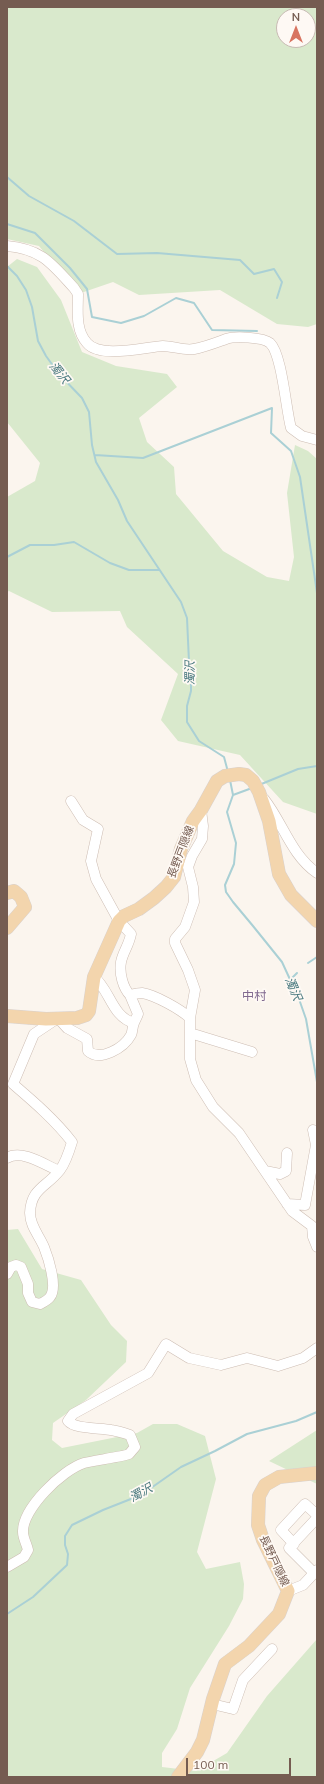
<!DOCTYPE html>
<meta charset="utf-8">
<style>
body{margin:0}
#map{position:relative;width:324px;height:1784px;overflow:hidden;background:#fbf5ee;font-family:Mulish,sans-serif}
canvas{display:block}
.frame{position:absolute;inset:0;border:8px solid #755c51;pointer-events:none}
.north{position:absolute;left:276px;top:8px;width:40px;height:40px;box-sizing:border-box;background:#fef9f4;border:1px solid #c7bab3;border-radius:50%;rotate:0deg;font-size:11px;font-weight:700;line-height:16px;text-align:center;color:#755c51}
.north::after{content:'';display:block;margin:auto;width:14px;height:18px;background:#d87460;clip-path:polygon(50% 0,100% 100%,50% 72%,0 100%)}
.scale{position:absolute;left:186px;top:1758px;width:105px;height:18px;box-sizing:border-box;border:2px solid #755c51;border-top:0;padding-left:5px;font-size:12px;line-height:14px;white-space:nowrap;color:#755c51;-webkit-text-stroke:3px #fef9f4;paint-order:stroke}
</style>
<div id="map">
<canvas width="324" height="1784"></canvas>
<div class="frame"></div>
<div class="north">N</div>
<div class="scale">100 m</div>
</div>
<script>
const ctx = document.querySelector('canvas').getContext('2d');
ctx.lineJoin = 'round';
function fill(path, color) {
  ctx.fillStyle = color;
  ctx.fill(path, 'evenodd');
}
function stroke(path, color, width, dash) {
  ctx.strokeStyle = color;
  ctx.lineWidth = width;
  ctx.lineCap = dash ? 'butt' : 'round';
  ctx.setLineDash(dash || []);
  ctx.stroke(path);
}
function drawText(font, color, halo, rows, align = 'center') {
  ctx.font = font + ' Mulish,"Noto Sans JP",sans-serif';
  ctx.lineWidth = 3.5;
  ctx.setLineDash([]);
  ctx.textBaseline = 'middle';
  ctx.strokeStyle = halo;
  ctx.fillStyle = color;
  for (const [text, x, y, turn = 0] of rows) {
    ctx.save();
    ctx.translate(x, y);
    ctx.rotate((+turn || 0) * Math.PI / 180);
    ctx.textAlign = isNaN(turn) ? turn : align;
    if (halo) ctx.strokeText(text, 0, 0);
    ctx.fillText(text, 0, 0);
    ctx.restore();
  }
}
fill(new Path2D(`
 M7,7H317V324L308,327L277,324L220,290L139,295L113,282L78,294L39,246L7,239ZM284,16H308V40H284Z
 M17,259L37,267L61,300L82,352L116,366L167,374L177,387L139,418L147,442L174,467L176,494L223,551L267,577L289,581L294,557L287,493L295,445L308,451L317,459V814L283,802L240,755L178,741L161,720L178,674L127,627L120,611L52,612L9,591L7,592V497L35,481L40,463L7,422V267Z
 M18,1229L42,1269L81,1280L111,1325L127,1341L126,1362L86,1400L53,1423L52,1440L62,1448L137,1433L153,1424H177L205,1436L216,1479L197,1552L206,1569L240,1562L244,1584L243,1599L229,1626L190,1688L177,1729L162,1753V1767L196,1771L227,1753L267,1696L317,1639V1777H7V1230Z
 M317,1430V1484L269,1461Z`), '#d9e9cc');
stroke(new Path2D(`
 M7,177L29,196L74,221L117,254L157,253L240,260L254,274L274,269L282,282L277,298
 M7,224L35,233L70,268L87,289L92,317L121,323L144,316L176,298L194,303L212,330L257,331
 M7,266L17,276L26,290L32,307L38,341L46,356L59,374L82,398L89,412L92,445L96,462L118,500L127,521L181,602L187,618L189,662L191,673V691L187,706V722L199,741L224,757L228,772
 M95,455L143,458L272,408L271,433L291,451L300,477L317,593
 M7,557L30,545H54L74,542L110,563L129,570H159
 M230,780L233,795L227,812L236,843L234,864L225,885L226,892L233,902L253,926L282,962L299,999L306,1019L317,1082
 M259,785L298,769L317,766
 M233,795L252,788
 M308,963L317,957
 M290,980L297,973
 M7,1614L33,1597L67,1565L68,1554L65,1545V1536L72,1525L103,1510L141,1495L181,1467L215,1451L247,1434L296,1421L317,1412`), '#aad0d5', 2);
const minor = new Path2D(`
 M7,246C42,249 52,264 74,288L78,294C78,310 75,330 87,343C100,359 145,347 163,346C173,346 184,351 194,349C205,347 215,343 226,339C234,336 263,337 270,343C282,354 286,410 291,428L302,436L317,440
 M264,799C283,823 291,855 317,873
 M71,801L83,820L98,829L91,861L96,879L119,921L131,934C129,945 123,952 121,962C119,973 123,988 130,995
 M201,810L203,826L202,839L192,856L188,867L193,887L194,902L185,927L175,939V943L188,970L195,990L190,1018V1059L196,1080L213,1107L239,1133L292,1211L312,1226L313,1237L317,1247
 M94,977C110,990 112,1017 134,1023
 M190,1033L252,1052
 M7,1158C22,1149 45,1165 59,1171
 M265,1171L280,1174L286,1171L287,1153
 M287,1204L305,1205L316,1145L313,1130
 M7,1274L11,1267L16,1265L21,1267L28,1284V1293L32,1302L40,1304C44,1302 48,1300 50,1297C58,1287 48,1257 44,1247C39,1235 30,1226 30,1213C31,1188 47,1187 60,1170C66,1162 69,1152 72,1142C55,1120 34,1102 13,1084L34,1034L58,1018L67,1028L87,1039L88,1051C100,1062 124,1048 131,1035C133,1031 132,1027 134,1023C135,1020 137,1017 138,1014L130,995C134,994 138,993 142,993C155,995 180,1009 190,1018
 M294,1544L281,1530L305,1504L317,1515
 M7,1567L24,1557L28,1550C27,1545 23,1538 23,1532C22,1509 62,1470 84,1463C91,1461 126,1456 129,1454C131,1452 133,1449 135,1447L130,1435C124,1433 118,1431 111,1430C101,1428 74,1429 68,1421L73,1414L148,1373L166,1344L189,1358L221,1365L247,1358L278,1366L303,1358L317,1348
 M314,1573L289,1548L317,1518
 M288,1591L303,1585L317,1570
 M212,1704L233,1709L243,1680L272,1649`);
const major = new Path2D(`
 M7,893L14,891L21,897L25,907L7,928
 M7,1016L46,1019L77,1018L86,1015L89,1011L94,977L119,921L124,916L139,909L154,898L166,887L174,877L181,849L193,821L201,810L217,781L225,776L239,774L246,775L253,781L259,792L269,821L279,874L291,895L317,921
 M178,1777L197,1752L203,1740L213,1699L225,1664L249,1646L279,1614L288,1591L263,1540L258,1525L259,1496L265,1485L279,1477L317,1473`);
stroke(minor, '#cdbdb3', 11);
stroke(major, '#d8d1ce', 14);
stroke(minor, '#fff', 10);
stroke(major, '#f3d5ad', 13);
drawText('11px', '#755c51', '#fef9f4', [
 ["長野戸隠線",181,852,-69],
 ["長野戸隠線",274,1561,65]
]);
drawText('italic 12px', '#49797f', '#fef9f4', [
 ["濁沢",59,373,51],
 ["濁沢",190,673,-90],
 ["濁沢",293,989,67],
 ["濁沢",141,1493,-29]
]);
drawText('12px', '#816a90', '#fef9f4', [
 ["中村",254,996]
]);
</script>
